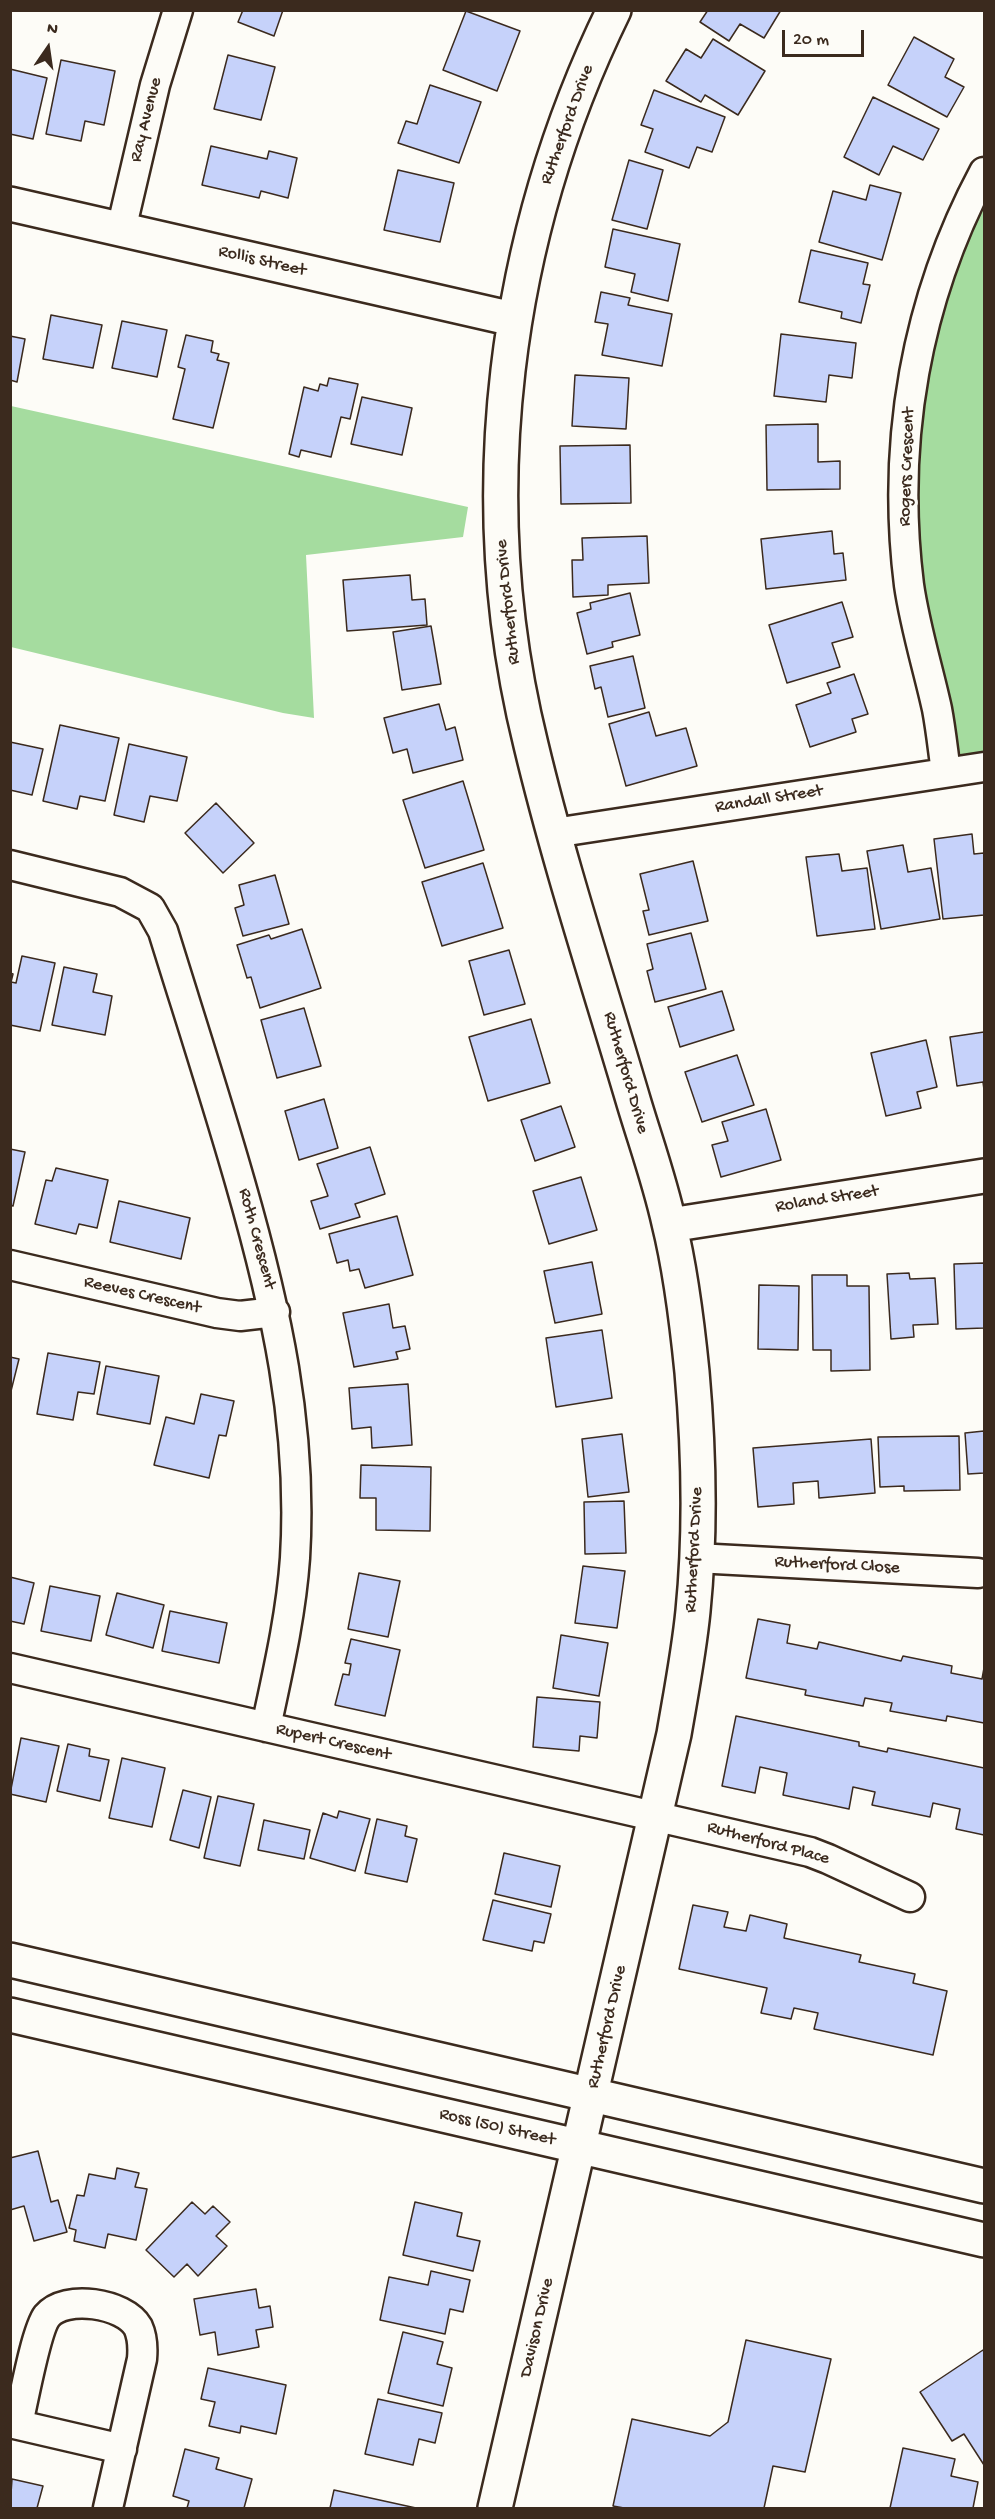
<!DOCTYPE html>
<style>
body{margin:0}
#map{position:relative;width:995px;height:2519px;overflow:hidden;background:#fdfcf7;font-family:"Gochi Hand",sans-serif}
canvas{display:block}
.frame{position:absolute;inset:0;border:12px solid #3b2a1e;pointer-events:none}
.north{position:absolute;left:18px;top:18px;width:60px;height:60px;-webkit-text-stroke:4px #fdfcf7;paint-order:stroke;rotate:13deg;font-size:16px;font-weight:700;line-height:24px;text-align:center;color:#3b2a1e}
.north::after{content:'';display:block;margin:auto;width:21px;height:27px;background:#3b2a1e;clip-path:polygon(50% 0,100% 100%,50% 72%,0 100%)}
.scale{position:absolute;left:782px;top:30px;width:82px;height:27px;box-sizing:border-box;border:3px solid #3b2a1e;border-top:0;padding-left:8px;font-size:18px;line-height:21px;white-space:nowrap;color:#3b2a1e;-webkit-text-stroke:4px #fdfcf7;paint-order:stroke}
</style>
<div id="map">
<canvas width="995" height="2519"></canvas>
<div class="frame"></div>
<div class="north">N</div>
<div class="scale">20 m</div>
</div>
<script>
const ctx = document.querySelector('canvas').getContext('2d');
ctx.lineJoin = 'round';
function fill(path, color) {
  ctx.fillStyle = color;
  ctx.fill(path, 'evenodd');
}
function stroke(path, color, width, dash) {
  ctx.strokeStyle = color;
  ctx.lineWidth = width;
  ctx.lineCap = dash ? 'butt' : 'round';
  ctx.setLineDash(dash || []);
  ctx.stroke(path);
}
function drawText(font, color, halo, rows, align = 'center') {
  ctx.font = font + ' "Gochi Hand",sans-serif';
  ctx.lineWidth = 6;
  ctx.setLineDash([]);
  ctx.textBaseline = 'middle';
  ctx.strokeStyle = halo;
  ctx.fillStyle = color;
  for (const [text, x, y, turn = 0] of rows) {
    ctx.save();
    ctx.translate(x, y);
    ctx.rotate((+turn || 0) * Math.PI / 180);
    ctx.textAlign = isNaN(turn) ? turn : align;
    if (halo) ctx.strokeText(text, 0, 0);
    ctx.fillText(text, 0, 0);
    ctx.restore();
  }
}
fill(new Path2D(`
 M984,172V767L946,772L916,623L911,395Z
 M11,406L468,507L463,537L306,555L314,718L283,713L11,647Z`), '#a5dc9f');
const building = new Path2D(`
 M243,10H283L274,36L238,22Z
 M708,10H781L764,38L740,24L729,41L700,22Z
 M466,11L520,31L497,91L443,70Z
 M914,37L954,59L945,77L964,87L947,117L888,85Z
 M713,39L765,71L738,115L705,95L701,102L666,81L686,49L701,58Z
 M228,55L275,67L261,120L214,109Z
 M61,60L115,71L104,125L85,121L81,141L46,134Z
 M10,69L47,78L33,139L10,134Z
 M430,85L481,102L459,163L398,143L406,121L417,124Z
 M654,90L725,117L712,152L697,147L689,168L645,152L653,129L641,125Z
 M873,97L939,129L923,160L893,146L879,175L844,157Z
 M211,146L267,159L269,151L297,158L288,198L261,191L259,198L202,185Z
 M629,160L663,170L647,229L612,220Z
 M398,170L454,183L440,242L384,230Z
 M870,185L901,193L882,260L819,242L833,191L866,200Z
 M613,229L680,244L668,301L631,292L635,274L605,267Z
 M811,250L868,263L863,284L870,285L861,323L841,318L842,312L799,302Z
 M601,292L630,298L628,305L672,314L662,366L602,355L608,324L595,322Z
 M51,315L102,325L93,368L43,359Z
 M122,321L167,330L157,377L112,368Z
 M781,334L856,343L852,378L829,375L826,402L774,396Z
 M186,335L213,341L211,352L219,354L217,360L229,363L213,428L173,419L185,369L178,367Z
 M10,336L25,339L17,382L10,380Z
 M575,375L629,378L626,429L572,426Z
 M329,378L358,384L350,419L341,417L331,457L301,450L299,457L289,454L304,387L318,391L320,384L327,386Z
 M362,397L412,408L402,455L351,444Z
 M818,424V462L840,461V489L767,490L766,425Z
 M630,445L631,503L561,504L560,446Z
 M832,531L834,554L843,553L846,580L766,589L761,539Z
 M647,536L649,583L608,585V595L573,597L572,560H583L582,538Z
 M410,575L412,600L425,599L427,625L347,631L343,580Z
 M630,593L640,635L612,642L613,647L587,654L577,613L591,609L590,603Z
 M842,602L853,637L832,643L840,667L787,683L769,625Z
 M431,626L441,684L402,690L393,632Z
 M633,656L645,708L608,717L601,687L595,689L590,666Z
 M854,674L868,714L852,719L856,732L810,747L796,705L831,693L827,683Z
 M439,704L446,730L455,727L463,760L413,773L407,749L393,753L384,718Z
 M649,712L656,736L686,728L697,766L626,786L609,724Z
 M60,725L119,738L105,801L80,796L77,809L43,801Z
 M10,742L43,749L32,795L10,790Z
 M129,744L187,757L177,801L150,796L144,822L114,815Z
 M463,781L484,850L425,868L403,800Z
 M216,803L254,843L223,873L185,833Z
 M972,834L974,854L984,853V915L943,919L934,839Z
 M903,845L908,872L931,868L940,919L881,929L867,851Z
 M839,854L842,871L867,868L875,929L817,936L806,857Z
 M693,861L708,921L649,935L643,911L649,910L640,874Z
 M483,863L503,928L442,946L422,882Z
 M275,875L289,924L243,936L235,908L244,905L239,885Z
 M302,929L321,988L260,1008L251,977L247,978L237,945L269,935L271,939Z
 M691,933L706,989L655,1002L647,971L653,969L647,944Z
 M509,950L525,1004L484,1015L469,961Z
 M22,956L55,963L40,1031L10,1025V973L13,974L11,982L16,983Z
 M64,967L97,974L93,992L112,996L105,1035L52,1025Z
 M722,991L734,1030L680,1047L668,1007Z
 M304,1008L321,1066L277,1078L261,1020Z
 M531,1019L550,1083L488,1101L469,1037Z
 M984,1032V1090L983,1082L957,1086L950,1037Z
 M926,1040L937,1087L917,1092L921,1108L886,1116L871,1053Z
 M737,1055L754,1105L702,1122L685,1072Z
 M324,1099L338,1148L299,1160L285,1111Z
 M561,1106L575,1147L535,1161L521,1120Z
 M766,1109L781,1160L721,1177L712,1145L728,1141L722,1122Z
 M370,1147L385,1194L355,1204L360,1217L320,1229L311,1201L328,1196L317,1164Z
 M10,1149L25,1152L13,1206L10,1205Z
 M56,1168L108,1180L97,1228L79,1224L76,1234L35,1224L46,1180L52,1181Z
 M581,1177L597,1230L549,1244L533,1191Z
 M119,1201L190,1218L181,1259L110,1242Z
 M397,1216L413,1275L365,1288L359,1269L350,1271L348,1260L337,1263L329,1234Z
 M592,1262L602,1314L555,1323L544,1271Z
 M984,1263V1328L956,1329L954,1264Z
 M909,1273L910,1279L935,1278L938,1324L913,1325L914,1337L891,1339L887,1274Z
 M812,1275H847V1286H869L870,1370L831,1371V1350H813Z
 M759,1285L799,1286L798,1350L758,1349Z
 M389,1304L393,1328L405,1326L410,1349L396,1352L398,1359L354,1367L343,1313Z
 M602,1330L612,1398L556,1407L546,1338Z
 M48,1353L100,1362L94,1394L78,1392L73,1420L37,1414Z
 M10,1357L19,1359L10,1395Z
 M106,1366L159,1376L150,1424L97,1414Z
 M408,1384L412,1445L372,1448L371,1427L352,1429L349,1388Z
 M201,1394L234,1401L226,1436L219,1435L209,1478L154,1465L166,1417L194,1424Z
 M984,1431V1473L968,1474L965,1433Z
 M622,1434L629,1492L588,1497L582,1439Z
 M959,1436L960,1490L904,1491V1486L880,1487L878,1437Z
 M871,1439L875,1493L819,1498L818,1481L793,1483L794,1504L758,1507L753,1448Z
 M361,1465L431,1467L430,1531L376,1530V1498H360Z
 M624,1501L626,1553L585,1554L584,1502Z
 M583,1566L625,1571L617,1628L575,1623Z
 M359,1573L400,1581L388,1637L348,1629Z
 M10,1577L34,1583L24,1624L10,1621Z
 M50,1586L100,1596L91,1641L41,1631Z
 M117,1593L164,1605L153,1648L106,1635Z
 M170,1611L227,1623L219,1663L162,1651Z
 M758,1619L790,1625L787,1643L817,1649L819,1642L901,1661L903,1656L952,1666L951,1673L982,1679L984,1668V1723L947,1716L946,1721L890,1711L892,1703L865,1698L863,1706L805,1695L806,1690L746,1678Z
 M561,1635L608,1643L599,1696L553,1688Z
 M351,1639L400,1650L385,1716L335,1705L343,1674L349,1675L351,1664L345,1663Z
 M537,1697L600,1702L597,1738L580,1736L579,1751L533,1747Z
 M736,1716L859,1742V1746L887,1752L888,1748L984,1768V1835L956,1829L960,1809L933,1803L930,1817L872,1805L875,1792L853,1787L849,1809L783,1795L787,1773L760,1767L755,1793L722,1786Z
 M21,1738L59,1746L46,1802L10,1794Z
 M68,1744L90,1749L89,1756L109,1760L100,1801L57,1791Z
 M122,1758L165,1768L152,1827L109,1818Z
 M183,1790L211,1797L199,1848L170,1840Z
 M218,1796L254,1804L240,1866L204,1858Z
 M339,1811L370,1819L355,1871L310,1858L323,1813L337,1818Z
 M377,1819L407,1826L405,1836L417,1839L407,1882L365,1873Z
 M264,1820L310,1830L304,1859L258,1850Z
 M504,1853L560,1866L551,1907L495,1894Z
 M493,1900L551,1914L544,1943L534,1941L532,1951L483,1940Z
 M693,1905L728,1912L724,1927L746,1931L750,1915L787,1924L784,1938L861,1955L859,1962L915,1974L913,1983L947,1991L933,2055L814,2029L818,2013L794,2008L791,2019L761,2013L767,1988L679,1969Z
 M38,2151L51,2202L58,2200L67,2232L34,2241L24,2206L10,2210V2158Z
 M117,2168L139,2173L135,2187L147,2189L136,2240L108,2234L105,2248L74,2241L76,2230L69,2228L77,2195L84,2196L89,2174L115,2179Z
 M192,2202L205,2214L213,2206L230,2222L216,2236L227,2246L198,2276L187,2264L174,2277L146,2250Z
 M415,2202L462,2213L457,2236L480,2241L473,2271L403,2255Z
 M431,2271L470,2280L463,2312L450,2309L445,2334L380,2320L389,2277L428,2285Z
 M256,2289L259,2308L270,2306L273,2327L256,2330L259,2347L218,2355L215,2332L200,2335L194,2299Z
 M403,2332L443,2342L437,2364L452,2368L443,2406L388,2393Z
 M746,2340L831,2359L805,2472L773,2466L764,2508H624L613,2506L632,2419L710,2436L728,2422Z
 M983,2350L984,2352V2465L964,2434L952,2441L920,2392Z
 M208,2368L286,2385L276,2434L241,2426L240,2433L209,2426L215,2402L201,2399Z
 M378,2399L442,2413L435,2443L419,2439L413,2465L365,2454Z
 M903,2448L955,2459L951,2476L978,2482L973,2508H890Z
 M185,2449L219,2458L216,2469L252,2479L244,2508H187L189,2501L173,2496Z
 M12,2479L43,2486L37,2508H10Z
 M334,2490L416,2508H330Z`);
fill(building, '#c6d2fa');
stroke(building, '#3b2a1e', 1.5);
const street = new Path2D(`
 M121,230L155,85L178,10
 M946,772C943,751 941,730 937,709C928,668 915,627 909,585C891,442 916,299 984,172
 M554,833L984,767
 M10,865L120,892L150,908L163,931C189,1015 216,1098 240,1182C276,1307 303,1427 295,1558C291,1615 278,1671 266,1727
 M10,1265L217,1313L240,1316L275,1312
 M696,1558L978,1573
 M10,1668L810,1852L828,1859L910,1897
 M10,2423L122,2449
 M18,2424C23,2403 36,2330 47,2316C65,2294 124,2303 138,2327C143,2338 143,2348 142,2359L108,2508`);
const secondary = new Path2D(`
 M10,204L513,319
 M670,1225L984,1176
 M10,1960L984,2186
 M10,2015L984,2240
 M495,2508L674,1734C681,1693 689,1652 693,1611C701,1531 699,1451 692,1372C687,1322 681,1271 669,1223C660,1182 646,1143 634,1103C599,984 560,866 531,745C470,499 503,237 614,10`);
stroke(street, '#3b2a1e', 33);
stroke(secondary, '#3b2a1e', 38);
stroke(street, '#fdfcf7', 28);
stroke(secondary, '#fdfcf7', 33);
drawText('18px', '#3b2a1e', '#fdfcf7', [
 ["Ray Avenue",147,120,-76],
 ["Rutherford Drive",568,125,-70],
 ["Rollis Street",262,262,13],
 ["Rogers Crescent",908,467,-88],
 ["Rutherford Drive",509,602,-96],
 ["Randall Street",769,800,-9],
 ["Rutherford Drive",625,1073,74],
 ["Roland Street",827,1200,-9],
 ["Roth Crescent",256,1239,75],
 ["Reeves Crescent",142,1296,13],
 ["Rutherford Drive",695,1550,-87],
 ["Rutherford Close",837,1566,3],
 ["Rupert Crescent",333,1743,13],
 ["Rutherford Place",768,1844,15],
 ["Rutherford Drive",608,2027,-77],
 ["Ross (50) Street",497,2128,13],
 ["Davison Drive",538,2328,-77]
]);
</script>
